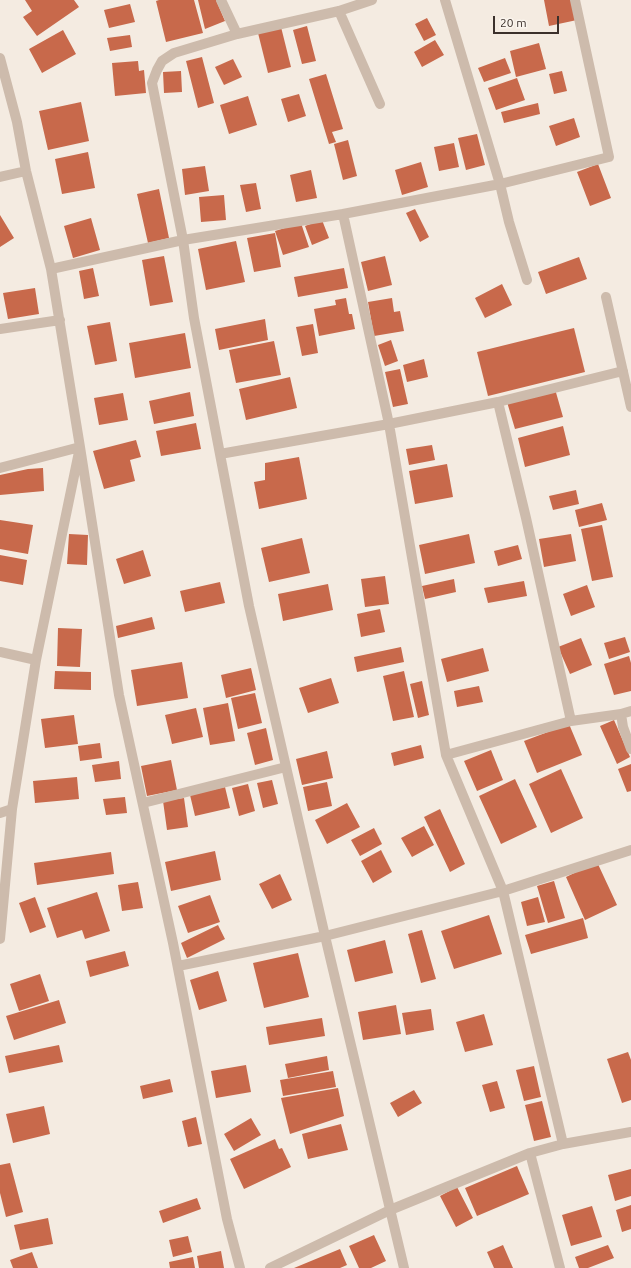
<!DOCTYPE html>
<style>
body{margin:0}
#map{position:relative;width:631px;height:1268px;overflow:hidden;background:#f4ebe1;font-family:Ubuntu,sans-serif}
canvas{display:block}
.scale{position:absolute;left:493px;top:16px;width:66px;height:18px;box-sizing:border-box;border:2px solid #3b302b;border-top:0;padding-left:5px;font-size:12px;line-height:14px;white-space:nowrap;color:#3b302b;-webkit-text-stroke:3px #fbf5ee;paint-order:stroke}
</style>
<div id="map">
<canvas width="631" height="1268"></canvas>
<div class="scale">20 m</div>
</div>
<script>
const ctx = document.querySelector('canvas').getContext('2d');
ctx.lineJoin = 'round';
function fill(path, color) {
  ctx.fillStyle = color;
  ctx.fill(path, 'evenodd');
}
function stroke(path, color, width, dash) {
  ctx.strokeStyle = color;
  ctx.lineWidth = width;
  ctx.lineCap = dash ? 'butt' : 'round';
  ctx.setLineDash(dash || []);
  ctx.stroke(path);
}
fill(new Path2D(`
 M25,0H74L79,7L37,36L23,17L32,11Z
 M159,0H194L203,33L166,42L156,1Z
 M198,0H216L225,21L205,29Z
 M544,0H573L577,20L549,26Z
 M130,4L135,22L109,28L104,10Z
 M427,18L436,35L424,41L415,24Z
 M307,26L316,61L302,64L293,30Z
 M281,27L291,67L268,73L258,33Z
 M63,30L76,54L42,73L29,49Z
 M130,35L132,47L110,51L107,38Z
 M435,40L444,55L422,67L414,52Z
 M539,43L546,69L516,77L510,51Z
 M202,57L214,103L198,108L186,61Z
 M505,58L511,73L484,82L478,68Z
 M233,59L242,77L224,85L215,67Z
 M138,61L139,71L144,70L146,93L115,96L112,63Z
 M181,71L182,92L164,93L163,72Z
 M562,71L567,91L554,94L549,74Z
 M326,74L343,129L332,132L336,142L329,144L309,79Z
 M517,78L525,100L496,110L488,88Z
 M299,94L306,116L288,122L281,99Z
 M248,96L257,125L229,134L220,105Z
 M81,102L89,141L48,150L39,111Z
 M538,103L540,114L504,123L501,112Z
 M574,118L580,137L556,146L549,126Z
 M477,134L485,165L466,170L458,138Z
 M348,140L357,176L343,180L334,144Z
 M454,143L459,167L439,171L434,147Z
 M88,152L95,188L62,194L55,159Z
 M421,162L428,187L402,195L395,170Z
 M598,164L611,198L590,206L577,172Z
 M205,166L209,191L185,195L182,169Z
 M311,170L317,198L296,202L290,175Z
 M256,183L261,209L246,212L240,185Z
 M159,189L169,238L148,243L137,194Z
 M224,195L226,220L201,222L199,197Z
 M415,209L429,237L420,242L406,213Z
 M0,215L14,238L0,247Z
 M91,218L100,250L73,258L64,226Z
 M322,220L329,238L312,245L305,226Z
 M301,223L309,247L283,255L275,231Z
 M275,233L281,267L254,272L247,238Z
 M236,241L245,282L206,290L198,249Z
 M164,256L173,302L150,306L142,260Z
 M385,256L392,285L368,291L361,262Z
 M579,257L587,279L546,294L538,272Z
 M93,268L99,296L84,299L79,271Z
 M344,268L348,288L298,297L294,277Z
 M502,284L512,305L485,318L475,298Z
 M35,288L39,314L8,319L3,293Z
 M346,298L349,314H352L355,329L319,336L314,309L336,305L335,300Z
 M392,298L394,312L400,311L404,331L374,336L368,302Z
 M265,319L268,340L219,350L215,329Z
 M110,322L117,361L95,365L87,326Z
 M313,324L318,353L302,356L296,327Z
 M574,328L585,372L488,396L477,352Z
 M185,333L191,368L135,378L129,343Z
 M391,340L398,361L385,366L378,345Z
 M274,341L281,375L236,383L229,350Z
 M424,359L428,377L407,382L403,365Z
 M400,369L408,404L393,407L385,372Z
 M290,377L297,408L246,420L239,389Z
 M555,389L563,417L515,429L507,402Z
 M190,392L194,416L154,424L149,401Z
 M123,393L128,420L99,425L94,398Z
 M196,423L201,449L161,456L156,431Z
 M563,426L570,455L525,467L518,438Z
 M136,440L141,457L130,460L135,481L104,489L93,451Z
 M432,445L435,460L409,465L406,449Z
 M299,457L307,499L259,509L254,482L265,480V463Z
 M447,464L453,497L415,504L409,471Z
 M43,468L44,491L0,495V475L28,469Z
 M576,490L579,504L553,510L549,496Z
 M602,503L607,520L579,527L575,510Z
 M0,520L33,525L28,554L0,549Z
 M602,525L613,577L592,581L581,529Z
 M69,534L88,535L87,565L67,564Z
 M469,534L475,563L425,574L419,545Z
 M571,534L576,561L544,567L539,539Z
 M302,538L310,573L269,582L261,548Z
 M518,545L522,559L498,566L494,551Z
 M143,550L151,576L124,584L116,559Z
 M0,555L27,560L23,585L0,581Z
 M385,576L389,604L365,607L361,579Z
 M454,579L456,592L425,599L422,586Z
 M524,581L527,596L488,603L484,588Z
 M220,582L225,603L185,612L180,591Z
 M328,584L333,610L283,621L278,594Z
 M587,585L595,607L571,616L563,594Z
 M380,609L385,632L361,637L357,614Z
 M152,617L155,629L118,638L116,626Z
 M58,628L82,629L80,667L57,666Z
 M625,637L630,652L609,659L604,643Z
 M581,638L592,665L570,674L558,647Z
 M401,647L404,662L357,672L354,657Z
 M483,648L489,671L447,682L441,659Z
 M629,656L631,663V691L614,695L604,664Z
 M182,662L188,698L137,706L131,670Z
 M251,668L256,690L226,698L221,675Z
 M55,671L91,672V690L54,689Z
 M404,671L414,717L393,721L383,676Z
 M331,678L339,703L308,713L299,688Z
 M422,681L429,715L418,718L410,684Z
 M479,686L483,702L457,707L454,691Z
 M255,693L262,723L238,729L231,698Z
 M228,703L235,741L210,745L203,708Z
 M196,708L203,737L172,744L165,715Z
 M74,715L78,744L45,748L41,719Z
 M614,720L630,757L617,764L600,726Z
 M569,724L582,755L537,773L524,741Z
 M266,728L273,760L255,765L247,733Z
 M100,743L102,758L80,761L78,746Z
 M421,745L424,758L394,766L391,753Z
 M491,750L503,780L477,791L464,761Z
 M327,751L333,778L302,785L296,759Z
 M171,760L177,790L147,796L141,766Z
 M119,761L121,779L95,782L92,765Z
 M631,764V791L627,792L618,769Z
 M561,769L583,818L551,833L529,784Z
 M77,777L79,799L35,803L33,781Z
 M515,779L537,827L501,844L479,796Z
 M272,780L278,804L263,808L257,783Z
 M327,782L332,806L308,811L303,787Z
 M248,784L255,811L239,816L232,788Z
 M225,787L230,808L195,816L190,795Z
 M125,797L127,813L106,815L103,799Z
 M184,798L188,827L167,830L163,801Z
 M347,803L360,827L327,844L315,820Z
 M440,809L465,864L450,872L424,817Z
 M424,826L434,845L412,857L401,838Z
 M374,828L382,844L360,856L351,840Z
 M381,850L392,872L373,883L361,861Z
 M215,851L221,880L171,891L165,862Z
 M111,852L114,874L37,885L34,863Z
 M597,862L617,905L585,920L566,877Z
 M280,874L292,900L272,909L259,884Z
 M554,881L565,918L548,923L537,886Z
 M138,882L143,908L122,911L118,885Z
 M97,892L110,931L85,939L82,930L57,938L47,908Z
 M210,895L220,922L188,933L178,906Z
 M35,897L46,927L30,933L19,903Z
 M538,897L545,922L527,926L521,902Z
 M489,915L502,954L454,969L441,931Z
 M583,918L588,938L531,954L525,935Z
 M218,925L225,939L187,958L181,943Z
 M422,930L436,979L421,983L408,934Z
 M385,940L393,973L355,982L347,950Z
 M125,951L129,966L90,977L86,961Z
 M298,953L309,997L264,1008L253,963Z
 M218,971L227,1001L199,1010L190,980Z
 M40,974L49,1001L19,1011L10,984Z
 M59,1000L66,1023L14,1040L6,1016Z
 M396,1005L401,1034L363,1040L358,1012Z
 M431,1009L434,1030L406,1035L402,1013Z
 M484,1014L493,1045L465,1052L456,1022Z
 M322,1018L325,1036L269,1045L266,1027Z
 M59,1045L63,1062L9,1073L5,1056Z
 M628,1052L631,1060V1100L622,1103L607,1059Z
 M327,1056L329,1070L288,1078L285,1064Z
 M246,1065L251,1092L216,1098L211,1071Z
 M534,1066L541,1097L524,1101L516,1070Z
 M333,1071L336,1087L283,1096L280,1080Z
 M170,1079L173,1092L143,1099L140,1086Z
 M497,1081L505,1108L490,1112L482,1085Z
 M338,1088L344,1116L290,1134L281,1098Z
 M414,1090L422,1103L398,1117L390,1103Z
 M542,1101L551,1137L534,1141L525,1105Z
 M44,1106L50,1134L13,1143L6,1114Z
 M196,1117L202,1144L188,1147L182,1121Z
 M251,1118L261,1135L234,1151L224,1134Z
 M341,1124L348,1150L308,1159L302,1134Z
 M275,1139L279,1149L282,1148L291,1167L244,1189L230,1159Z
 M10,1163L23,1212L6,1217L0,1193V1165Z
 M517,1166L529,1194L477,1216L465,1188Z
 M631,1169V1196L615,1201L608,1175Z
 M457,1187L473,1218L456,1227L440,1196Z
 M197,1198L201,1209L163,1223L159,1211Z
 M631,1205V1229L622,1232L616,1210Z
 M592,1206L602,1237L571,1246L562,1215Z
 M48,1218L53,1244L20,1250L14,1225Z
 M374,1235L386,1261L371,1268H359L349,1246Z
 M188,1236L192,1252L173,1257L169,1240Z
 M503,1245L513,1268H494L487,1252Z
 M608,1245L614,1258L588,1268H579L575,1257Z
 M340,1249L347,1265L340,1268H294Z
 M221,1251L224,1268H199L197,1256Z
 M32,1252L38,1268H13L10,1260Z
 M193,1257L195,1268H170L169,1262Z`), '#c8694b');
stroke(new Path2D(`
 M221,0L237,34
 M372,0L339,11L237,34L174,53L162,61L157,70L152,83L183,240L194,318L249,606L325,936L404,1268
 M445,0L500,184L509,222L527,280
 M339,11L380,104
 M0,58L17,122L26,171L51,269L80,447L36,660L12,809L0,939
 M0,177L26,171
 M343,214L389,424L498,402L623,371
 M51,269L183,240L343,214L500,184L609,157L575,0
 M606,297L631,407
 M0,329L60,320
 M498,402L526,518L571,721
 M220,454L389,424L446,755L571,721L621,714
 M0,468L80,447L119,695L173,943L227,1219L240,1268
 M0,652L36,660
 M631,711L621,714L623,727L631,749
 M446,755L503,891L563,1144
 M143,803L286,767
 M0,813L12,809
 M178,966L325,936L503,891L631,850
 M530,1153L560,1268
 M270,1268L390,1210L530,1153L563,1144L631,1132`), '#cdbbac', 10);
</script>
